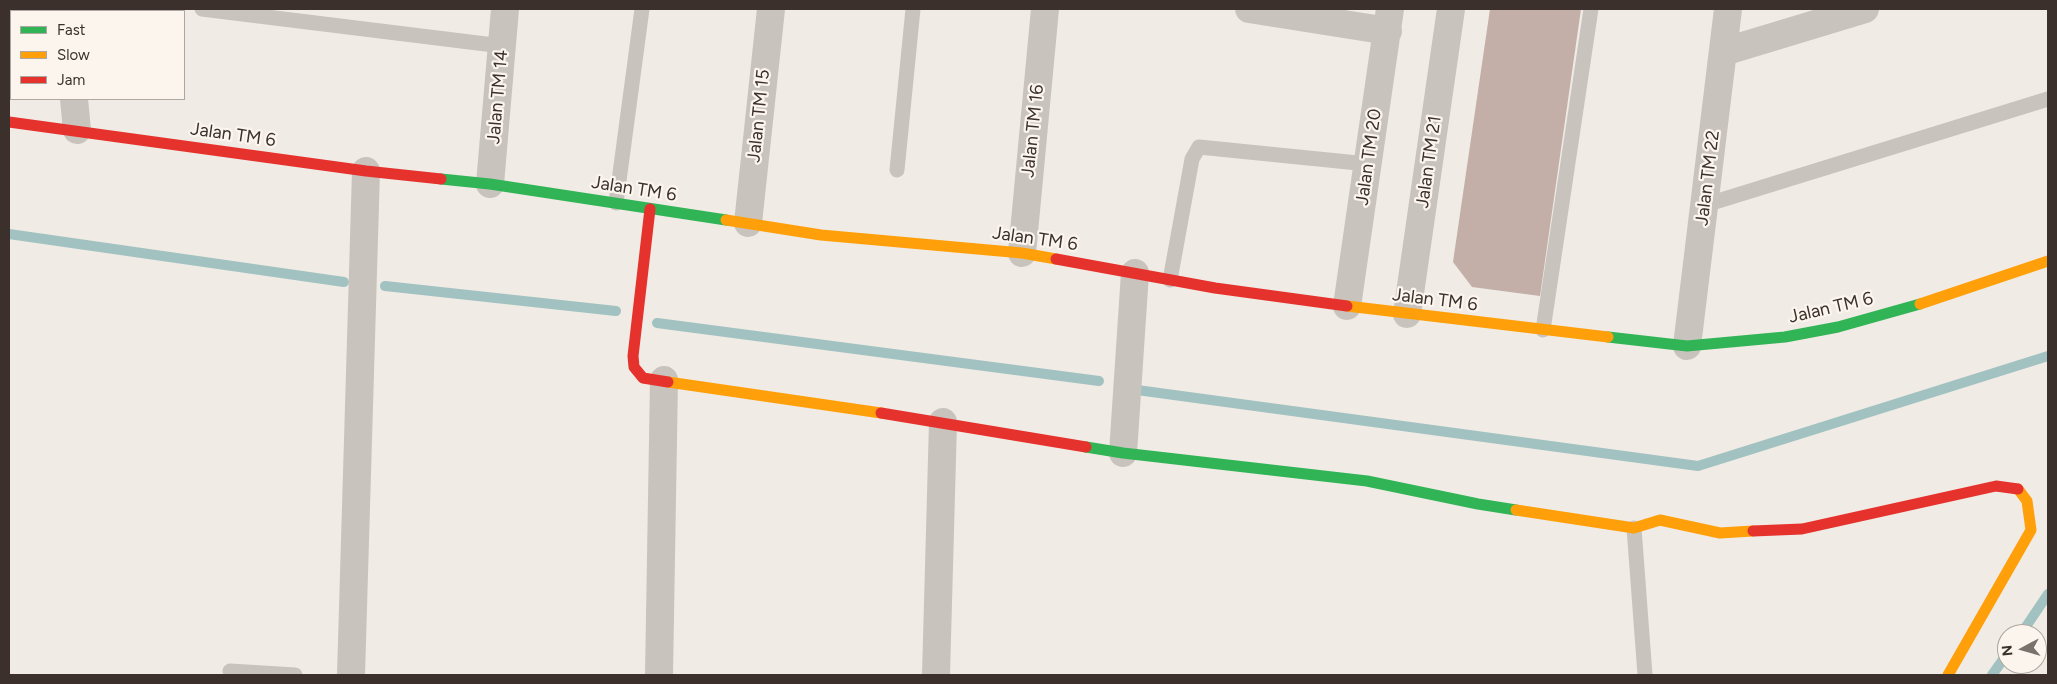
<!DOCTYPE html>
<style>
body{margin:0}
#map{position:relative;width:2057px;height:684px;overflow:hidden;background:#f0ebe5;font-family:Figtree,sans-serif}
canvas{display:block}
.frame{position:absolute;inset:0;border:10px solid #3b302b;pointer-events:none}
.legend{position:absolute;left:10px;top:10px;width:175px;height:90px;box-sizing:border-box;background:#fbf5ee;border:1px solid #aea6a0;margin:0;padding:6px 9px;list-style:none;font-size:15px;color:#3b302b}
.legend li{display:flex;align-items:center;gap:10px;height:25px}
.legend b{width:25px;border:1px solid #aea6a0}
.north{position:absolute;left:1997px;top:624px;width:50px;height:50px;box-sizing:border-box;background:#fbf5ee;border:1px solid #aea6a0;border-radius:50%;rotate:264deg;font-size:14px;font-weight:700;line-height:20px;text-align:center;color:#3b302b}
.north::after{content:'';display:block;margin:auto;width:18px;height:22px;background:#7a716c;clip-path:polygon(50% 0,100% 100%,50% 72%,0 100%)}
</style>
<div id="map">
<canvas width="2057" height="684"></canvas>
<div class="frame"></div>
<ul class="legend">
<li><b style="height:6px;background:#30b455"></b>Fast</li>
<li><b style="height:6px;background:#ff9f0a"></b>Slow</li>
<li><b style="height:6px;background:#e5322d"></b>Jam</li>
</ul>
<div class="north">N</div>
</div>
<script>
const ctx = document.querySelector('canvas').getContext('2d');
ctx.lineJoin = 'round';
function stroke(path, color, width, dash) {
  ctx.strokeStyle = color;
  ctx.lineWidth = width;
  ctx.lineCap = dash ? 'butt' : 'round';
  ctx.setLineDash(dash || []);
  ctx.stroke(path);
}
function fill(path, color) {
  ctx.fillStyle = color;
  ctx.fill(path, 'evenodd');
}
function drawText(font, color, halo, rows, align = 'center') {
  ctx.font = font + ' Figtree,sans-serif';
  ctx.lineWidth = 4.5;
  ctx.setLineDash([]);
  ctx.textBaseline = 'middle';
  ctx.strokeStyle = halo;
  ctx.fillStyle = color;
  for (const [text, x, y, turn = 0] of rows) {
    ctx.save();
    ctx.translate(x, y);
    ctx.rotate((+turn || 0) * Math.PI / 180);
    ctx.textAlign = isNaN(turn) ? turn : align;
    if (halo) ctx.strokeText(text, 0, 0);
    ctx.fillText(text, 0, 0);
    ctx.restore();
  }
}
stroke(new Path2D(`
 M9,234L344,282
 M385,286L616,311
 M657,323L1099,381
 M1137,390L1698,466L2048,356
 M2021,634L2048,594
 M1992,675L2007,654`), '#a1c2c1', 10);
fill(new Path2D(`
 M1490,9H1581L1540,296L1472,287L1453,262Z`), '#c3afa7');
stroke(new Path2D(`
 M202,9L502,46
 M897,170L913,9
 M616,203L642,9
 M1705,205L2048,99
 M1170,280L1192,159L1199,147L1368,164
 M1543,330L1591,9
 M1634,528L1645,675
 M230,671L295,675`), '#c9c3be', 15);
stroke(new Path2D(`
 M64,9V11
 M1249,9L1388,31
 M1723,52L1865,9
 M74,99L77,130
 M490,184L505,9
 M748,223L771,9
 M1022,253L1045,9
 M1347,306L1390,9
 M1407,314L1451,9
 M1687,346L1728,9
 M1123,453L1135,273
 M351,675L366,171
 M659,675L664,380
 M936,675L943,422`), '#c9c3be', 28);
stroke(new Path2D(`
 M441,179L490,184L726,220
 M1608,337L1687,346L1785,337L1838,327L1920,304
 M1086,447L1123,453L1367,481L1478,504L1516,510`), '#30b455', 11);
stroke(new Path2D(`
 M726,220L821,235L1022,253L1056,259
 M1920,304L2048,261
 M1347,306L1608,337
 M668,382L881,413
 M1516,510L1634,528L1660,520L1720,533L1753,531
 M1948,675L2031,530L2027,501L2018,489`), '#ff9f0a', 11);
stroke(new Path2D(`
 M9,122L366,171L441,179
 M650,209L633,356L634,367L643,378L668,382
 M1056,259L1215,288L1347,306
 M881,413L1086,447
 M1753,531L1802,529L1996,486L2018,489`), '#e5322d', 11);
drawText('18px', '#3b302b', '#fbf5ee', [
 ["Jalan TM 14",498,97,-85],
 ["Jalan TM 15",759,116,-84],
 ["Jalan TM 16",1033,131,-84],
 ["Jalan TM 6",233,135,8],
 ["Jalan TM 20",1369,157,-82],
 ["Jalan TM 21",1429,162,-82],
 ["Jalan TM 22",1708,178,-83],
 ["Jalan TM 6",634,189,9],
 ["Jalan TM 6",1035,239,8],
 ["Jalan TM 6",1435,300,7],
 ["Jalan TM 6",1831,308,-13]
]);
</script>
